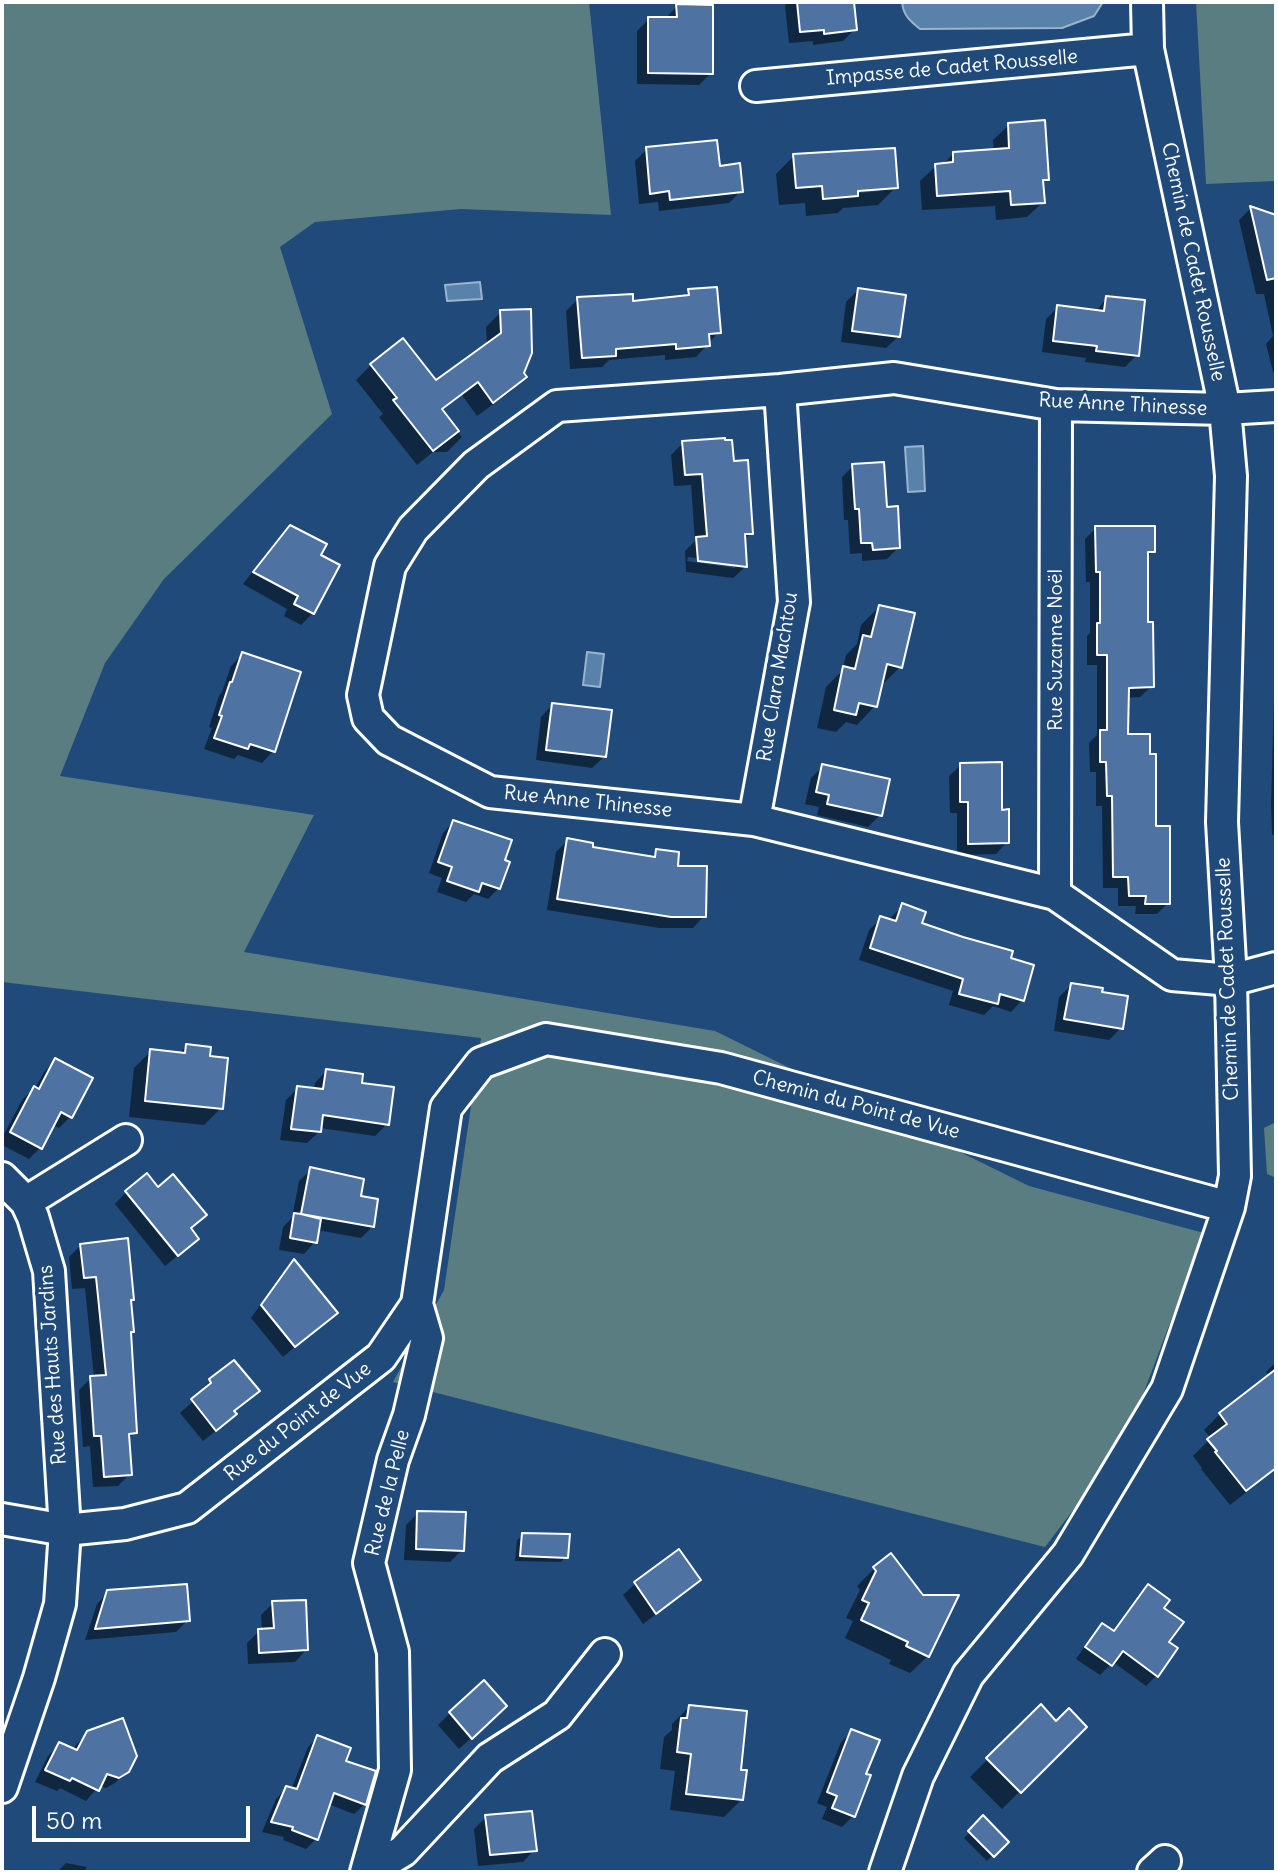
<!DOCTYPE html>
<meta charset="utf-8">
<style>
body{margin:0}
#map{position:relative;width:1278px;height:1874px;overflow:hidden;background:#1f4a7a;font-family:Delius,sans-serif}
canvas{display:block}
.frame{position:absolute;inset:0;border:4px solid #fff;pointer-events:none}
.scale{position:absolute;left:32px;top:1806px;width:218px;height:36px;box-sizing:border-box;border:4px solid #fff;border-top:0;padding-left:10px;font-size:24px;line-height:28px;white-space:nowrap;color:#fff;-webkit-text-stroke:6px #1f4a7a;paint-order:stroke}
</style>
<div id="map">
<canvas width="1278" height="1874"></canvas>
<div class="frame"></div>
<div class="scale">50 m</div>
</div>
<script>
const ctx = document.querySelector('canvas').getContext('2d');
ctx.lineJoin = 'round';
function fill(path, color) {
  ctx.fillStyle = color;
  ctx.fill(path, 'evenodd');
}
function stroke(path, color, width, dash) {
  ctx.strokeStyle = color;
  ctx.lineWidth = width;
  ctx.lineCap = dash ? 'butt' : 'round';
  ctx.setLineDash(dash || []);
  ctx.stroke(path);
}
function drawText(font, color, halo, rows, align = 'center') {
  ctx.font = font + ' Delius,sans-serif';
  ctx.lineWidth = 7;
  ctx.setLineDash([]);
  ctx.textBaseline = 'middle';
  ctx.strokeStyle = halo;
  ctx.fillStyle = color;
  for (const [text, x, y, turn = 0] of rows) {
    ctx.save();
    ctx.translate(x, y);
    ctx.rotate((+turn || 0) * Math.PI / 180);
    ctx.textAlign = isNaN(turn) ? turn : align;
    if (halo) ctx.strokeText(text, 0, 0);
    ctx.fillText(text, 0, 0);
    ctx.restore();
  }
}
fill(new Path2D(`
 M2,2H589L611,215L461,209L315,222L280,247L332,414L164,579L105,663L60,776L314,815L244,952L715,1031L1029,1186L1204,1233L1125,1442L1045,1547L393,1382L444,1290L481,1038L2,982Z
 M1196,2H1276V181L1206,184Z
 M1276,1122V1178L1267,1174L1264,1128Z`), '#5a7d82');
const water = new Path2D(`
 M902,2H1103L1094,16L1062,28L920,29C910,21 903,15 902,2Z
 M480,282L482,299L447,301L445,285Z
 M923,446L925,491L908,492L905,447Z
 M587,652L604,654L600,687L583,685Z`);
fill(water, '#5982ab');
stroke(water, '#9bb4cd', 2);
fill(new Path2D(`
 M788,2H852L855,29L843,41L813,45V41L789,43L785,6Z
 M677,6L711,73L699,85L637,84V31L649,19H665Z
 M1009,125L1047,179L1041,184L1043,202L1027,217L996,220L995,206L922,210L920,181L936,166L942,165L954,153L994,151L993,140Z
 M647,149L718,168L741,191L729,203L659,211L658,202L639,204L635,161Z
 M794,156L896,187L878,205L843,208L838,213L806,216L805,203L779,205L776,174ZM880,187V191L848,194V190Z
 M1250,209L1276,217V372H1273L1266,344L1273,336L1264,294H1256L1239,220Z
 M858,290L898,337L886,348L841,342L846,302Z
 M689,291L718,333L696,357L665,360V355L609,360L602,367L570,369L566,311L578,299L631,303L682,298Z
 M1107,298L1137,355L1125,367L1085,362L1086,358L1042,352L1046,319L1058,307L1095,312Z
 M501,312L522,373L525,377L510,392L477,416L462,395L441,411L462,437L447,452H433L417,465L379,417L383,414L356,380L371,365L436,383L487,346L486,327Z
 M683,443L732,464L751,533L743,541L745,567L733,578L686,572L685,551L695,541L691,485L674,486L671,455ZM688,557L735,564V568L687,561Z
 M853,466L885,509L898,548L887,559L862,561V553L850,554L848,520H844L842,477Z
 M290,527L313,613L301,625L284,616L287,609L243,584L278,539Z
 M1096,528L1153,551L1146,558V624L1152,686L1140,697L1127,698L1126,736L1154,828L1168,903L1157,914H1135L1136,906H1118V888H1103L1102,806H1096V772H1090L1089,743L1097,735V665H1087V636L1090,633V582H1086L1085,539Z
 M879,607L900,667L882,685H880L875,706L857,725L846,722L836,732L817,728L826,687L842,671L846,655L857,644L861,625Z
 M242,655L273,751L262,763L238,755L234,759L204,749L212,728L209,727L219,696L222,692L231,666Z
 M1276,695V835H1272L1271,806L1274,696Z
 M552,705L604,757L592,768L536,760L541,717Z
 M961,765L1007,842L996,854L957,855V813H950L949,776Z
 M823,766L880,815L868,827L817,815L819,807L805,804L811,778Z
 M453,822L499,888L488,899L474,894L466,902L437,892L442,878L429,873L443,833Z
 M568,840L590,849L650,858L657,851L675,868L704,916L693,928H659L547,910L556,852Z
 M903,906L920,924L1009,959L1022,1000L1011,1012L993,1006L984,1015L949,1005L953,991L859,960L869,930L880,919L890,921L891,917Z
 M1071,985L1100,994L1121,1028L1109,1040L1054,1031L1059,997Z
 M186,1046L221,1108L204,1125L129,1117L134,1068L151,1051L179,1054Z
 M56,1060L71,1116L59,1128L52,1125L41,1147L29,1159L2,1145V1138L22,1100L34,1088L35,1089L44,1072Z
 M326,1071L359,1085L387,1124L375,1136L320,1128L319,1132L307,1143L280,1140L286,1100L298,1088L314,1090L315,1083Z
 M311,1170L359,1198L373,1226L361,1238L317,1230L315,1242L304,1254L279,1250L283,1227L292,1218L299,1181Z
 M157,1190L189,1229L185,1250L165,1266L115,1204L126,1192Z
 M81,1245L132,1299L129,1302V1334L135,1433L127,1440L130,1474L118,1486L93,1487L90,1446L83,1447L79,1390L91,1378H94L85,1288L72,1289L69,1257Z
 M294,1262L335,1313L283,1357L251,1318L283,1273Z
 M234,1362L257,1391L233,1412L234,1414L222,1426L203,1441L180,1413L200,1395L198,1393L210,1381Z
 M1276,1362V1469L1230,1505L1201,1469L1202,1468L1193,1456L1211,1438L1204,1430L1220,1414L1270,1376L1266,1372Z
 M418,1513L462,1550L450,1562L404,1560L406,1525Z
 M523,1535L566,1557L561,1562L515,1561L517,1540Z
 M678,1551L698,1579L687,1591L643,1624L623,1595L635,1584Z
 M875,1568L928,1656L910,1673L889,1664L891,1660L845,1638L853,1621L846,1618L860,1590L857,1586Z
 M1148,1587L1162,1609L1167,1642L1156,1676L1146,1686L1113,1662L1100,1675L1076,1659L1092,1636L1103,1625L1113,1632L1138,1597Z
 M108,1592L188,1620L176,1632L85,1640L97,1604Z
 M273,1603L306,1650L295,1662L248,1664L247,1643L259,1631H262L261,1615Z
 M689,1707L738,1771L741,1800L724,1817L670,1810L675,1771L660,1769L664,1737L672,1730V1724Z
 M1040,1707L1056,1723L1084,1727L1002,1809L970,1777Z
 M450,1713L493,1718L459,1749L438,1725Z
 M852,1732L864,1775L853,1816L842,1827L822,1819L827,1807L817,1803L841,1742Z
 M88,1733L127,1771L115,1783L106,1788L99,1786L86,1801L60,1788L57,1791L35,1782L48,1756L59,1745L73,1750L76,1745Z
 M318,1737L343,1762L365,1804L354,1814L328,1804L316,1839L306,1849L283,1840L284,1837L262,1832L276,1799L286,1788L291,1790L308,1747Z
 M486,1817L534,1850L523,1862L478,1866L474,1829Z
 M983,1818L1006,1842L987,1861L964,1838Z
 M66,1863L87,1867L84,1872H57Z`), '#0007');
const building = new Path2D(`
 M797,2H854L857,30L824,34V30L800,32Z
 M676,4L713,5V74L648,73V17H677Z
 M1045,120L1049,180H1043L1045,203L1011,205L1010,191L937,196L935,164L953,162V152L1009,148L1008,123Z
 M717,140L720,166L740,163L743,192L670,200L669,191L650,194L646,147Z
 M895,148L898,188L858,191V196L823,199L822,186L796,188L793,154Z
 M1250,206L1276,215V278L1267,280Z
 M717,287L721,333L709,334L710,346L676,349V344L616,349V356L582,358L577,297L633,294V301L689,295L688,289Z
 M858,288L906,295L900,337L852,331Z
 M1106,296L1145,300L1139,356L1096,351L1097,346L1053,341L1057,305L1104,311Z
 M531,309L532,353L524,373L527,377L493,403L478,382L442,409L459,431L433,451L393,400L397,398L370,364L403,338L436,380L501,333L500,310Z
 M725,438V440H732L734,461L748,460L753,534H745L747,567L698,561L696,537L707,536L702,474L685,475L682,441Z
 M884,462L887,507L898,506L900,548L873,550L872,543H861L859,509H855L852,464Z
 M290,525L327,544L321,555L340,565L314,614L294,604L298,596L253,572Z
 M1095,526H1155V552H1148V622H1153L1154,687L1129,688L1128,734H1150V754H1156V826H1170V904H1145L1146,896H1129L1128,877H1113L1112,796H1107L1106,762H1100V730H1107V655H1097V623H1100V572H1096Z
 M879,605L915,613L902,668L887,664L877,707L859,703L856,715L834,710L843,666L855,669L863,635L871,637Z
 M242,652L301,672L275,752L250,744L248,749L214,738L222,716L219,715L230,682H232Z
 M552,703L612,710L606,757L546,750Z
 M1002,762V810L1009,809V843L968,844V802H960V763Z
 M822,764L890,779L882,816L827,804L829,795L816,792Z
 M453,820L512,840L505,860L510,862L500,889L482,883L479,892L447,881L452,867L438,862Z
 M567,838L593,843V847L655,857L656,849L679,852L678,866H707L706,917H671L557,899Z
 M902,903L926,912L922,923L963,937L1013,951L1011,958L1034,965L1024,1001L1000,994L998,1004L959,994L963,979L870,948L880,916L896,921Z
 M1071,983L1103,988L1102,992L1128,996L1123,1029L1064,1019Z
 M186,1044L211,1047L210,1056L228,1058L223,1109L145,1101L150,1049L185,1053Z
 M55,1058L93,1078L72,1118L61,1112L42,1149L10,1132L34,1086L39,1089Z
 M326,1069L363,1074L362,1083L394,1087L389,1125L323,1115L321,1132L291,1129L297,1086L323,1089Z
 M310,1167L364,1179L361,1196L378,1199L374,1227L301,1214L321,1219L317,1243L290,1238L294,1213L301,1214Z
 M147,1173L158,1187L173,1174L207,1215L191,1228L199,1239L178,1256L125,1191Z
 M128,1238L134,1300H131L134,1332H131L137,1433L129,1434L132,1475L104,1477L101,1436H94L90,1376L106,1375L96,1277L84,1278L80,1244Z
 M294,1259L338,1313L295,1347L261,1305Z
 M234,1360L260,1391L234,1411L237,1414L216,1431L191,1399L211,1383L209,1379Z
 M1276,1369V1468L1246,1491L1215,1452L1217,1451L1207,1439L1227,1424L1219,1413Z
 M417,1511L466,1512L464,1551L416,1549Z
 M522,1533L570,1534L568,1558L520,1556Z
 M679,1549L701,1580L656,1614L634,1582Z
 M891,1553L923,1595H959L929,1657L906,1646L908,1642L861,1620L869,1603L862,1600L876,1571L873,1567Z
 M187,1584L190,1621L95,1629L107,1590Z
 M1148,1584L1170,1600L1164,1608L1184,1622L1169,1642L1178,1648L1158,1677L1123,1651L1112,1666L1085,1647L1102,1623L1114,1631Z
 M306,1600L308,1650L259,1653L258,1629L274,1628L272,1601Z
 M484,1680L507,1706L472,1739L449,1712Z
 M1041,1704L1056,1721L1069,1708L1087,1727L1021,1793L986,1758Z
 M689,1705L747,1711L741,1770H747L743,1800L686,1794L691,1754L677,1752L681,1718H687Z
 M123,1718L137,1756L129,1772L119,1778L107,1774L99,1791L72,1778L70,1781L45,1770L59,1742L77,1750L87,1731Z
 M851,1729L880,1740L866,1774L871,1775L855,1817L832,1808L837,1796L827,1792Z
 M317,1735L351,1748L346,1761L376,1771L366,1805L334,1793L318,1840L292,1830L293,1827L271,1822L286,1786L297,1789Z
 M532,1811L537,1851L490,1855L485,1815Z
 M983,1815L1009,1842L994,1857L968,1831Z`);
fill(building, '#4e73a2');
stroke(building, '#fff', 2);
const street = new Path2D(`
 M756,86L1148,49
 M1276,406L1225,409L1056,405L894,378L780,390L557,406L476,465L413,529L390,566L363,695L368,718L389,740L490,792L754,820L1055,894L1172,975L1231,980L1276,968
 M754,820L794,602L780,390
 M1055,894L1056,405
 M2,1178L26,1202L33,1217L49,1271L65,1530L60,1604L39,1678L2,1787
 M26,1202L126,1140
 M2,1519L65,1530L125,1524L187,1508L381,1357L417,1304L446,1108L481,1063L546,1039L721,1068L1229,1207
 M366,1872L395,1770L393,1652L369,1563L393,1460L409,1415L427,1338L417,1304
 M368,1872L403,1851L490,1758L557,1715L605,1654
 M885,1872L918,1776L968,1675L1068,1554L1167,1389L1229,1207L1235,1176L1231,980L1222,822L1231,476L1225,409L1148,49L1147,2
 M1153,1872L1165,1861`);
stroke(street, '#fff', 36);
stroke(street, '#1f4a7a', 30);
drawText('20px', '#fff', '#1f4a7a', [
 ["Impasse de Cadet Rousselle",952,68,-5],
 ["Chemin de Cadet Rousselle",1193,262,78],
 ["Rue Anne Thinesse",1123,405,3],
 ["Rue Suzanne Noël",1056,650,-90],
 ["Rue Clara Machtou",778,677,-81],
 ["Rue Anne Thinesse",588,802,6],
 ["Chemin de Cadet Rousselle",1228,979,-92],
 ["Chemin du Point de Vue",856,1105,15],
 ["Rue des Hauts Jardins",53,1365,-94],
 ["Rue du Point de Vue",298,1422,-38],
 ["Rue de la Pelle",388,1493,-76]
]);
</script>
